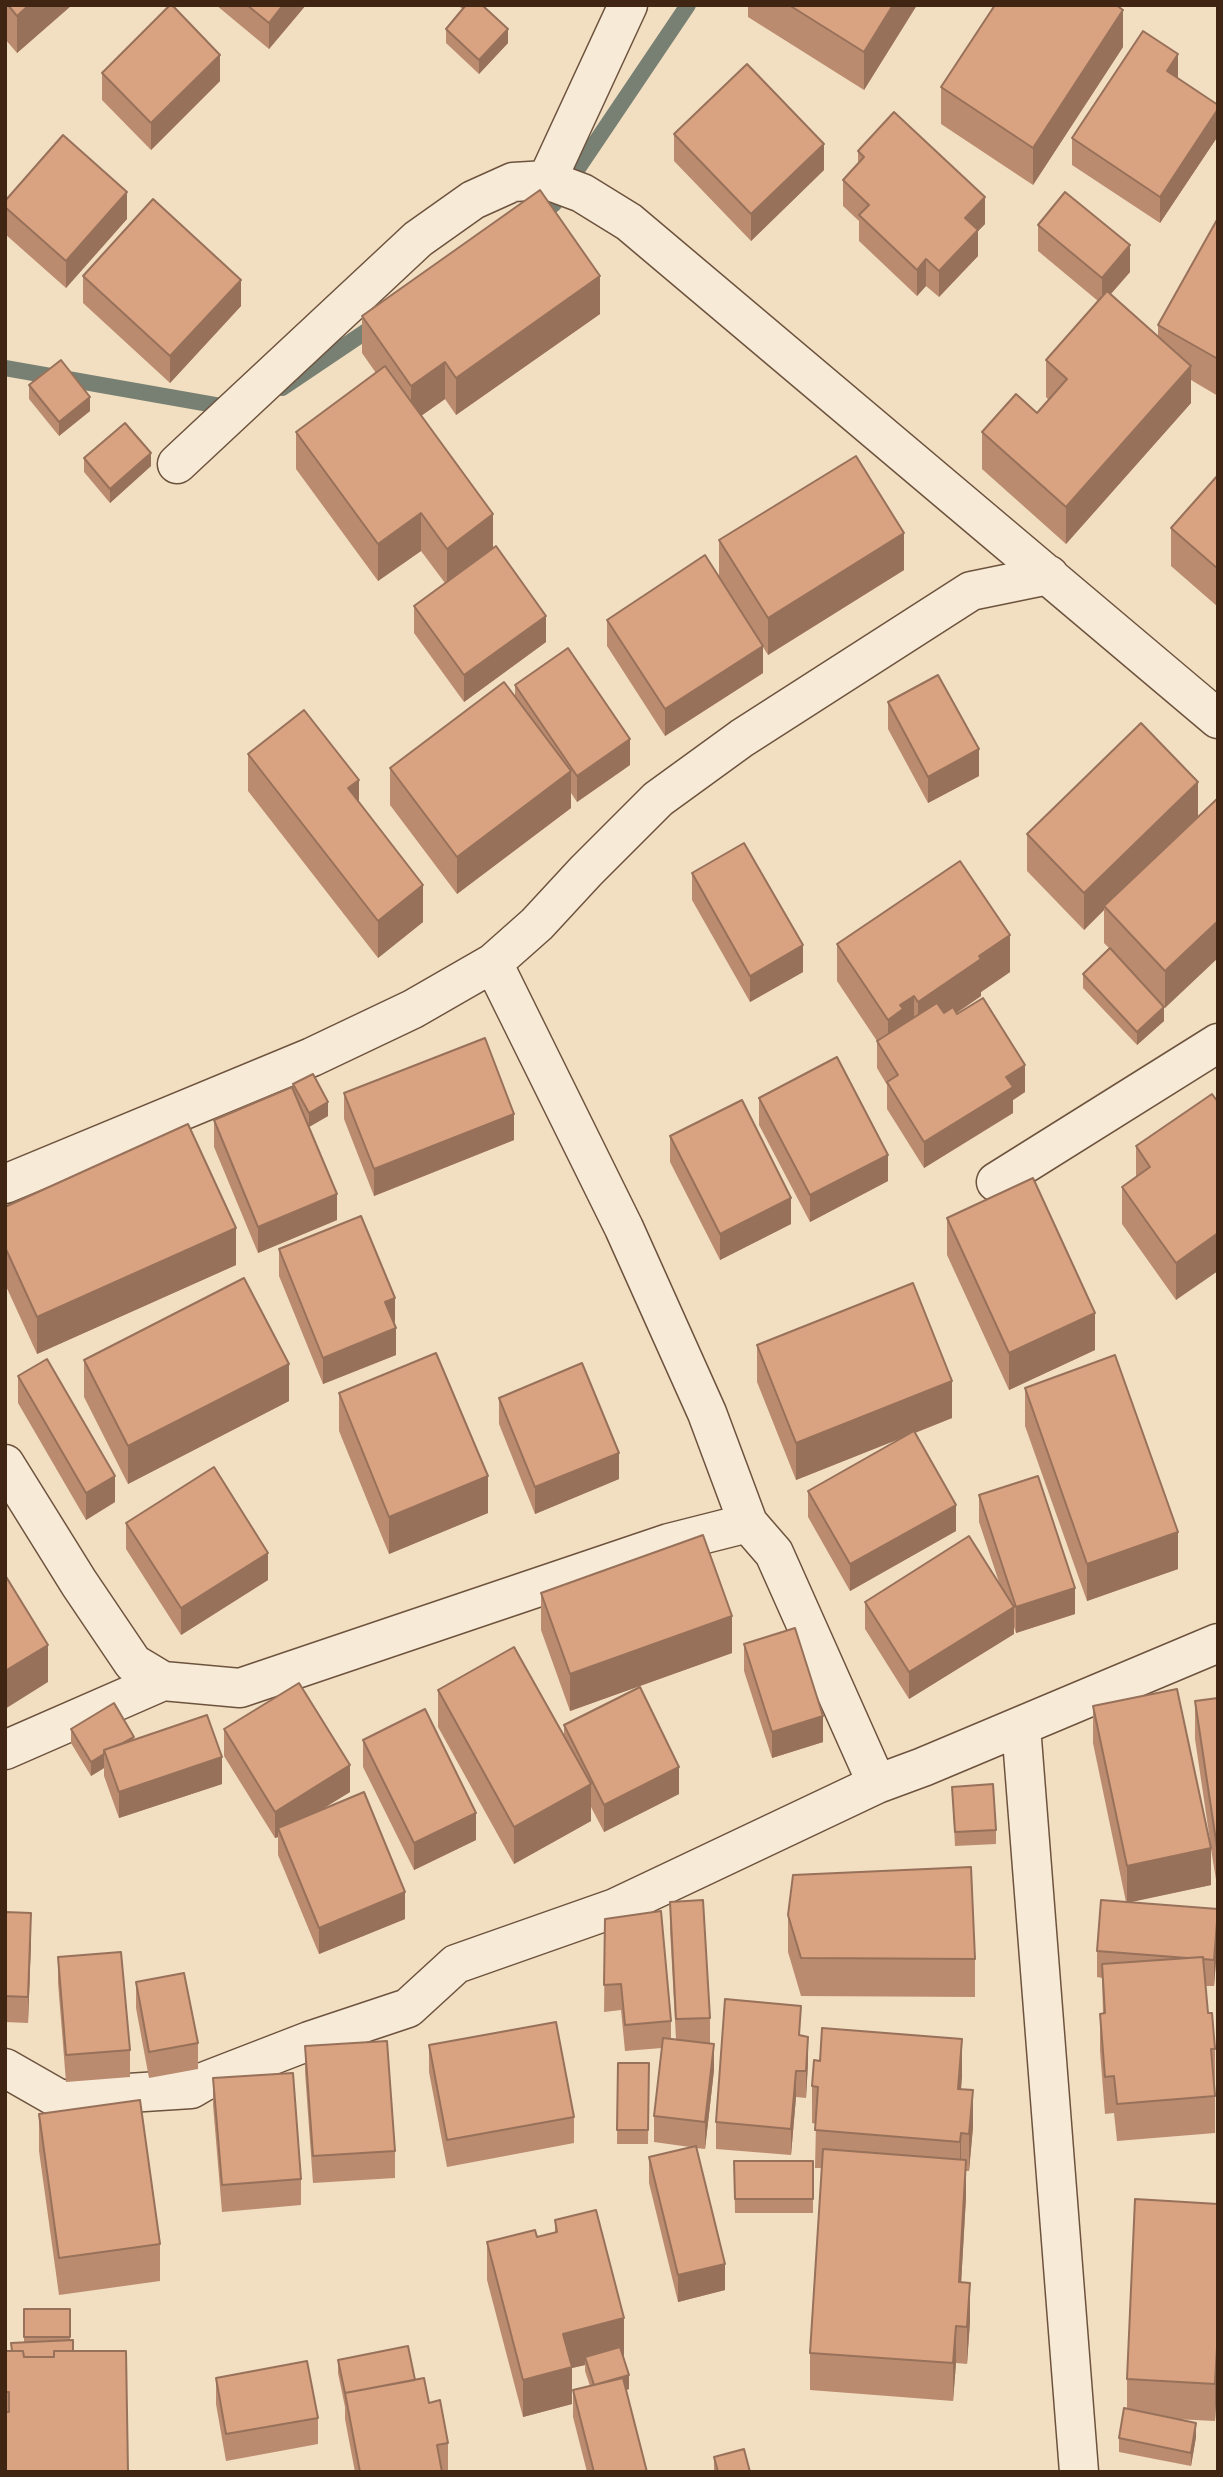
<!DOCTYPE html>
<style>
body{margin:0}
#map{position:relative;width:1223px;height:2477px;overflow:hidden;background:#f2dec1;font-family:"Libre Bodoni",serif}
canvas{display:block}
.frame{position:absolute;inset:0;border:7px solid #412513;pointer-events:none}
</style>
<div id="map">
<canvas width="1223" height="2477"></canvas>
<div class="frame"></div>
</div>
<script>
const ctx = document.querySelector('canvas').getContext('2d');
ctx.lineJoin = 'round';
function stroke(path, color, width, dash) {
  ctx.strokeStyle = color;
  ctx.lineWidth = width;
  ctx.lineCap = dash ? 'butt' : 'round';
  ctx.setLineDash(dash || []);
  ctx.stroke(path);
}
function fill(path, color) {
  ctx.fillStyle = color;
  ctx.fill(path, 'evenodd');
}
stroke(new Path2D(`
 M535,218L554,204L688,5
 M5,368L232,408
 M282,388L380,322`), '#778072', 16);
const street = new Path2D(`
 M547,180L628,5
 M177,464L418,239L473,200L513,182L547,180L582,193L629,222L1218,719
 M493,963L624,1228L707,1413L748,1523
 M996,1182L1218,1043
 M5,1184L312,1057L413,1009L493,963L537,924L586,871L658,799L742,738L971,591L1049,575
 M5,1464L79,1583L133,1663L163,1681L240,1688L669,1543L748,1523L774,1553L877,1784
 M1021,1726L1079,2472
 M5,1750L163,1681
 M5,2068L61,2100L97,2095L191,2089L203,2082L309,2041L408,2008L456,1964L615,1908L877,1784L923,1767L1218,1643`);
stroke(street, '#6d533e', 41);
stroke(street, '#f7ead7', 38);
fill(new Path2D(`
 M5,5H72L17,53L5,39Z
 M216,5H306L269,49Z
 M457,5H482L508,43L479,74L446,43V29L463,9Z
 M748,5H917L864,90L748,17Z
 M1123,47L1033,185L941,124V87Z
 M102,73L220,81L151,150L102,100Z
 M1178,79L1218,105V136L1160,223L1072,165V138Z
 M674,134L824,170L751,241L674,161Z
 M858,151L985,224L978,231V256L939,297L926,286L917,296L859,241V221L843,206V180L858,164Z
 M5,201L127,219L66,288L5,234Z
 M1218,218V396L1191,380V403L1066,544L982,469V432L1037,413L1049,400L1046,397V360L1098,301L1038,251V225L1130,272L1110,295L1158,337V325Z
 M83,276L241,306L170,383L83,303Z
 M600,314L456,415L445,399L421,416L493,548L546,642L464,702L414,633V606L445,583L421,551L378,581L296,469V432L376,373L362,353V316Z
 M29,385L90,411L59,436L29,399Z
 M84,458L151,466L110,503L84,472Z
 M1218,475V607L1171,566V528Z
 M719,540L904,570L768,655L763,647V673L665,736L607,646V620L719,578Z
 M515,685L630,765L577,802L571,793V808L457,894L390,805V768L515,696Z
 M888,702L979,776L928,803L888,729Z
 M248,754L359,802L423,922L378,958L248,791Z
 M1198,782L1165,1008L1156,998L1164,1021L1137,1045L1083,988V974L1109,948L1104,943V910L1084,930L1027,871V834Z
 M692,873L803,972L750,1002L692,900Z
 M837,944L1010,972L981,992V996L957,1013L1025,1092L1013,1100V1113L924,1168L887,1109V1085L877,1068V1041L837,981Z
 M293,1084L328,1116L309,1127L337,1220L258,1253L214,1147V1120L293,1088Z
 M344,1093L514,1140L374,1196L344,1119Z
 M1212,1094L1176,1300L1122,1224V1187L1136,1177V1146Z
 M759,1098L888,1181L810,1222L759,1125Z
 M670,1136L791,1224L720,1260L670,1162Z
 M5,1207L236,1265L37,1354L5,1284Z
 M947,1218L1095,1350L1009,1390L947,1255Z
 M279,1249L396,1355L323,1384L279,1276Z
 M757,1345L952,1418L915,1433L956,1531L850,1591L808,1517V1491L901,1438L796,1480L757,1382Z
 M84,1360L289,1401L128,1484L84,1397Z
 M18,1376L115,1502L86,1520L18,1403Z
 M1025,1388L1178,1569L1087,1601L1025,1426Z
 M339,1393L488,1513L389,1554L339,1431Z
 M499,1398L619,1479L535,1514L499,1424Z
 M979,1495L1075,1614L1016,1633L1014,1627V1634L909,1699L865,1629V1602L1000,1585L979,1522Z
 M126,1523L268,1580L181,1635L126,1549Z
 M541,1593L732,1653L570,1711L541,1630Z
 M744,1644L823,1742L772,1758L744,1671Z
 M438,1690L564,1735V1725L679,1794L604,1832L591,1807V1821L514,1864L438,1727Z
 M1218,1698V1892L1211,1849V1885L1129,1902L1218,1936L1214,1986H1206L1208,2013L1215,2049V2133L1117,2141L1114,2113L1105,2114L1100,2051V2014L1103,2013L1102,1978L1097,1977V1951L1126,1902L1093,1743V1706L1211,1847L1195,1739V1701Z
 M71,1729L134,1740L222,1784L119,1818L104,1776V1768L91,1776L71,1743Z
 M224,1729L350,1792L319,1811L405,1919L319,1954L278,1855V1837L275,1838L224,1756Z
 M363,1740L476,1840L414,1870L363,1767Z
 M952,1787L996,1830V1844L955,1846Z
 M670,1902L710,2018V2043L714,2070L705,2149L696,2148L725,2290L678,2302L649,2183V2157L690,2147L654,2142V2116L662,2048L625,2051L621,2010L604,2012L605,1919L671,2021V2039H676L670,1929Z
 M5,1912L31,1940L28,2023L5,2022Z
 M788,1915L975,1959V1997L801,1996L788,1952Z
 M58,1957L130,2050V2077L66,2082L58,1983Z
 M136,1982L198,2043V2069L149,2078L136,2008Z
 M800,2036L808,2063L806,2098L796,2097L791,2155L716,2149V2122Z
 M429,2045L574,2117V2143L447,2167L429,2072Z
 M305,2046L395,2151V2178L313,2183L305,2072Z
 M618,2063H649L648,2144H617Z
 M962,2076L961,2089L973,2127L969,2171H966V2197L961,2283L970,2321L967,2364L956,2363L953,2401L810,2390V2353L822,2168H815L816,2124L812,2123V2086Z
 M213,2078L301,2179V2205L222,2212L213,2105Z
 M39,2114L160,2244V2281L59,2295L39,2151Z
 M734,2161H813V2213H735Z
 M1218,2204V2367L1215,2421L1174,2419L1196,2437L1191,2466L1119,2452V2438L1127,2409V2379Z
 M555,2220L624,2356H623L629,2389L626,2390L647,2472H587L573,2417V2390L590,2386L585,2371V2365L572,2368V2404L523,2417L487,2280V2242L537,2237L555,2233Z
 M70,2309V2340L73,2351L5,2472V2351H11L24,2342V2337Z
 M338,2360L415,2380L429,2403L448,2443V2470L442,2472H355L345,2419V2407L338,2373Z
 M216,2378L318,2418V2444L226,2461L216,2404Z
 M714,2457L750,2472H714Z`), '#bb8b6f');
fill(new Path2D(`
 M29,5H72L17,53V16Z
 M283,5H306L269,49V23Z
 M893,5H917L864,90V52Z
 M1123,10V47L1033,185V148Z
 M508,29V43L479,74V60Z
 M1178,54V81L1167,71Z
 M220,55V81L151,150V123Z
 M1218,109V136L1160,223V197Z
 M824,144V170L751,241V214Z
 M127,192V219L66,288V261Z
 M985,197V224L978,231V256L939,297V271L965,218Z
 M1130,245V272L1102,304V278Z
 M926,259V286L917,296V270Z
 M600,276V314L456,415V378Z
 M241,280V306L170,383V356Z
 M445,362V399L411,423V386Z
 M1191,366V403L1066,544V507Z
 M90,397V411L59,436V422Z
 M151,453V466L110,503V489Z
 M421,513V551L378,581V544Z
 M493,514V551L447,586V549Z
 M904,533V570L768,655V618Z
 M546,616V642L464,702V675Z
 M763,646V673L665,736V709Z
 M630,739V765L577,802V776Z
 M979,749V776L928,803V777Z
 M571,771V808L457,894V857Z
 M359,780V817L348,788Z
 M1198,782V820L1104,906V910L1084,930V893Z
 M423,885V922L378,958V921Z
 M1218,921V958L1165,1008V971Z
 M1010,935V972L981,992V996L918,1039V1002L979,956Z
 M803,945V972L750,1002V976Z
 M914,996V1033L888,1057V1020L900,1005Z
 M1164,1007V1021L1137,1045V1032Z
 M1025,1065V1092L1013,1100V1113L924,1168V1142L1006,1077Z
 M328,1102V1116L309,1127V1113Z
 M514,1114V1140L374,1196V1169Z
 M888,1155V1181L810,1222V1195Z
 M337,1194V1220L258,1253V1227Z
 M791,1198V1224L720,1260V1234Z
 M236,1228V1265L37,1354V1317Z
 M1218,1233V1271L1176,1300V1263Z
 M395,1298V1324L385,1302Z
 M1095,1313V1350L1009,1390V1353Z
 M396,1328V1355L323,1384V1358Z
 M289,1364V1401L128,1484V1446Z
 M952,1381V1418L796,1480V1443Z
 M619,1453V1479L535,1514V1487Z
 M115,1476V1502L86,1520V1493Z
 M488,1476V1513L389,1554V1517Z
 M956,1505V1531L850,1591V1564Z
 M1178,1532V1569L1087,1601V1564Z
 M268,1553V1580L181,1635V1608Z
 M1075,1588V1614L1016,1633V1607Z
 M1014,1607V1634L909,1699V1672Z
 M732,1616V1653L570,1711V1674Z
 M48,1645V1682L5,1709V1671Z
 M823,1716V1742L772,1758V1732Z
 M104,1754V1768L91,1776V1762Z
 M222,1757V1784L119,1818V1792Z
 M350,1765V1792L280,1835L278,1828V1837L275,1838V1812Z
 M679,1767V1794L604,1832V1805Z
 M591,1784V1821L514,1864V1827Z
 M476,1813V1840L414,1870V1843Z
 M1211,1848V1885L1127,1903V1866Z
 M405,1892V1919L319,1954V1928Z
 M1218,1909V1936L1214,1986V1960Z
 M31,1913V1940L28,2023V1997Z
 M808,2037V2063L806,2098V2071Z
 M962,2039V2076L958,2126V2089Z
 M714,2044V2070L705,2149V2122Z
 M796,2071V2097L791,2155V2129Z
 M973,2090V2127L969,2171V2134Z
 M961,2133V2170L960,2179V2142Z
 M966,2160V2197L959,2320V2282Z
 M725,2264V2290L678,2302V2275Z
 M970,2283V2321L967,2364V2327Z
 M624,2318V2356L587,2365L585,2357V2365L572,2368V2404L523,2417V2380L563,2334Z
 M956,2326V2363L953,2401V2363Z
 M1218,2329V2367L1215,2421V2384Z
 M629,2375V2389L594,2399V2385Z
 M1196,2423V2437L1191,2466V2453Z`), '#98715a');
const building = new Path2D(`
 M8,5H29L17,16Z
 M170,5H172L220,55L151,123L102,73Z
 M247,5H283L269,23Z
 M466,5H482L508,29L479,60L446,29Z
 M789,5H893L864,52Z
 M995,5H1116L1123,10L1033,148L941,87Z
 M1143,31L1178,54L1167,71L1218,105V109L1160,197L1072,138Z
 M747,64L824,144L751,214L674,134Z
 M894,112L985,197L965,218L978,230L939,271L926,259L917,270L859,215L869,205L843,180L864,157L858,151Z
 M63,135L127,192L66,261L5,207V201Z
 M540,190L600,276L456,378L445,362L411,386L362,316Z
 M1065,192L1130,245L1102,278L1038,225Z
 M153,199L241,280L170,356L83,276Z
 M1218,218V359L1158,325Z
 M1107,291L1191,366L1066,507L982,432L1016,394L1037,413L1067,379L1046,360Z
 M61,360L90,397L59,422L29,385Z
 M385,366L493,514L447,549L421,513L378,544L296,432Z
 M125,423L151,453L110,489L84,458Z
 M856,456L904,533L768,618L719,540Z
 M1218,475V569L1171,528Z
 M496,546L546,616L464,675L414,606Z
 M705,555L763,646L665,709L607,620Z
 M568,648L630,739L577,776L515,685Z
 M938,675L979,749L928,777L888,702Z
 M504,682L571,771L457,857L390,768Z
 M304,710L359,780L348,788L423,885L378,921L248,754Z
 M1141,723L1198,782L1084,893L1027,834Z
 M1218,798V921L1165,971L1104,906Z
 M744,843L803,945L750,976L692,873Z
 M960,861L1010,935L979,956L981,959L918,1002L914,996L900,1005L903,1009L888,1020L837,944Z
 M1110,948L1164,1007L1137,1032L1083,974Z
 M983,998L1025,1065L1006,1077L1013,1087L924,1142L887,1082L898,1075L877,1041L937,1003L944,1013L953,1007L957,1014Z
 M485,1038L514,1114L374,1169L344,1093Z
 M837,1057L888,1155L810,1195L759,1098Z
 M313,1074L328,1102L309,1113L293,1084Z
 M292,1087L337,1194L258,1227L214,1120Z
 M1212,1094L1218,1102V1233L1176,1263L1122,1187L1150,1167L1136,1146Z
 M742,1100L791,1198L720,1234L670,1136Z
 M188,1124L236,1228L37,1317L5,1247V1207Z
 M1033,1178L1095,1313L1009,1353L947,1218Z
 M361,1216L395,1298L385,1302L396,1328L323,1358L279,1249Z
 M244,1278L289,1364L128,1446L84,1360Z
 M913,1283L952,1381L796,1443L757,1345Z
 M436,1353L488,1476L389,1517L339,1393Z
 M1115,1355L1178,1532L1087,1564L1025,1388Z
 M47,1359L115,1476L86,1493L18,1376Z
 M582,1363L619,1453L535,1487L499,1398Z
 M914,1431L956,1505L850,1564L808,1491Z
 M214,1467L268,1553L181,1608L126,1523Z
 M1038,1476L1075,1588L1016,1607L979,1495Z
 M703,1535L732,1616L570,1674L541,1593Z
 M969,1536L1014,1607L909,1672L865,1602Z
 M5,1575L48,1645L5,1671Z
 M795,1628L823,1716L772,1732L744,1644Z
 M514,1647L591,1784L514,1827L438,1690Z
 M299,1683L350,1765L275,1812L224,1729Z
 M640,1687L679,1767L604,1805L564,1725Z
 M1177,1689L1211,1848L1127,1866L1093,1706Z
 M1218,1698V1854L1195,1701Z
 M114,1703L134,1737L123,1743L104,1750V1754L91,1762L71,1729Z
 M425,1709L476,1813L414,1843L363,1740Z
 M207,1715L222,1757L119,1792L104,1750Z
 M993,1784L996,1830L955,1832L952,1787Z
 M364,1792L405,1892L319,1928L278,1828Z
 M971,1867L975,1959L801,1958L788,1915L793,1875Z
 M703,1900L710,2018L676,2019L670,1902Z
 M1101,1900L1218,1909L1214,1960L1203,1959V1957L1187,1958L1097,1951Z
 M661,1911L671,2021L625,2025L621,1984L604,1985L605,1919Z
 M5,1912L31,1913L28,1997L5,1996Z
 M121,1952L130,2050L66,2055L58,1957Z
 M1203,1957L1208,2013H1212L1215,2049H1211L1215,2096L1117,2104L1114,2076L1105,2077L1100,2014L1105,2013L1102,1964Z
 M184,1973L198,2043L149,2052L136,1982Z
 M725,1999L801,2006L799,2035L808,2037L806,2071H796L791,2129L716,2122Z
 M556,2022L574,2117L447,2140L429,2045Z
 M822,2028L962,2039L958,2089L973,2090L969,2134L961,2133L960,2142L815,2130L818,2087L812,2086L814,2060L820,2061Z
 M663,2038L714,2044L705,2122L654,2116Z
 M387,2041L395,2151L313,2156L305,2046Z
 M618,2063H649L648,2130H617Z
 M293,2073L301,2179L222,2185L213,2078Z
 M140,2100L160,2244L59,2258L39,2114Z
 M696,2146L725,2264L678,2275L649,2157Z
 M823,2149L966,2160L959,2282L970,2283L967,2327L956,2326L953,2363L810,2353Z
 M734,2161H813V2199H735Z
 M5,2167H6L5,2240Z
 M1135,2199L1218,2204V2329L1215,2384L1127,2379Z
 M596,2210L624,2318L563,2334L572,2367L523,2380L487,2242L535,2230L537,2237L557,2232L555,2220Z
 M24,2309H70V2337H24Z
 M73,2340V2351H54V2357H24L23,2351H12L11,2343Z
 M408,2346L415,2380L345,2393L338,2360Z
 M620,2347L629,2375L594,2385L585,2357Z
 M5,2351H23L24,2357H54V2351H126L128,2472H5V2412H9V2392H5Z
 M307,2361L318,2418L226,2434L216,2378Z
 M424,2378L429,2403L440,2400L448,2443L437,2445L442,2472H360L345,2393Z
 M623,2378L647,2472H594L573,2390Z
 M1124,2408L1196,2423L1191,2453L1119,2438Z
 M744,2449L750,2472H718L714,2457Z`);
fill(building, '#d9a281');
stroke(building, '#98715a', 2);
</script>
